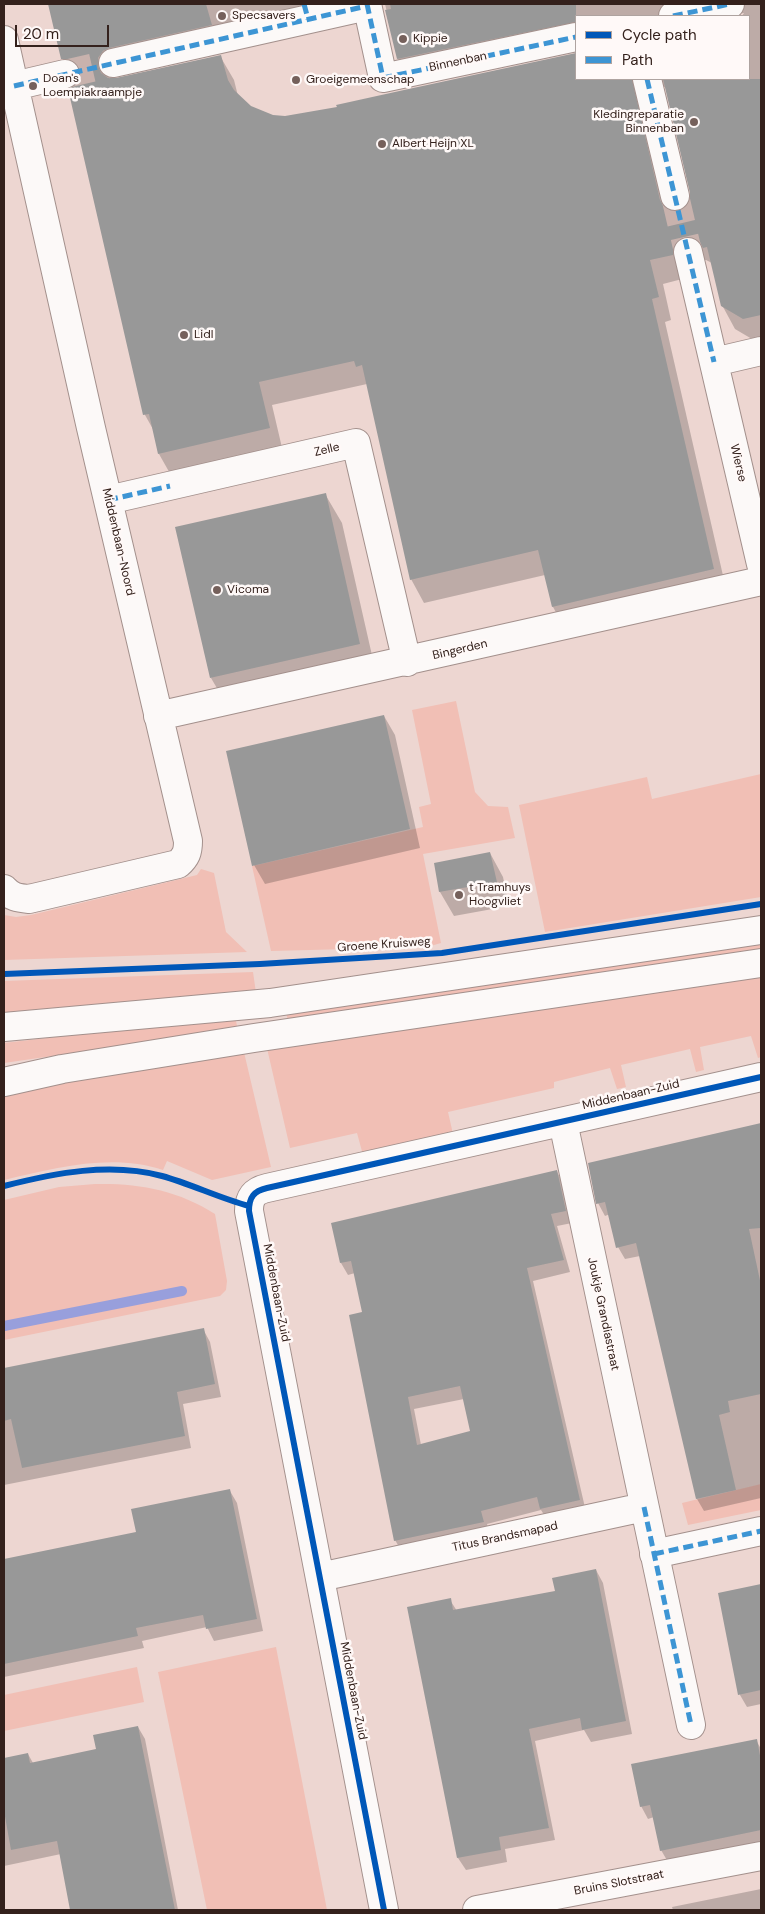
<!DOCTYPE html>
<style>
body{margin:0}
#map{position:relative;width:765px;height:1914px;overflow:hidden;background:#edd6d1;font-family:"DM Sans",sans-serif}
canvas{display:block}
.frame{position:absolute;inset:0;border:5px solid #34211c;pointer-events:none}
.legend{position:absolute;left:575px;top:15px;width:175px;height:65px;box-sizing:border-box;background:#fff9f8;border:1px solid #aea3a0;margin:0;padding:6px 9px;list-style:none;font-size:15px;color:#34211c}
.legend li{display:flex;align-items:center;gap:10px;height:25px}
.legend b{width:25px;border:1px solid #aea3a0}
.scale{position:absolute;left:15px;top:25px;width:94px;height:22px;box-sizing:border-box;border:2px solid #34211c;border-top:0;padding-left:6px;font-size:15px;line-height:18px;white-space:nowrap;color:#34211c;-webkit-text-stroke:4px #fff9f8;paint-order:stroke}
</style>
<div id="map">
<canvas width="765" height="1914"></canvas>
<div class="frame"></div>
<ul class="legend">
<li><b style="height:6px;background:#0057b8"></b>Cycle path</li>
<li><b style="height:6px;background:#3d95d4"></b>Path</li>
</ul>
<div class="scale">20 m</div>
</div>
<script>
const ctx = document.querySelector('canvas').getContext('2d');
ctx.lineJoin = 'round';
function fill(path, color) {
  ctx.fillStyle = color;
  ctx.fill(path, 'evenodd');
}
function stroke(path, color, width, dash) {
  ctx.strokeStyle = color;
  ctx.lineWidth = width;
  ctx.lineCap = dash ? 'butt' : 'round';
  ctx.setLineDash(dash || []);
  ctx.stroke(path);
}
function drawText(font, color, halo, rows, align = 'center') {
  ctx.font = font + ' "DM Sans",sans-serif';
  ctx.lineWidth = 5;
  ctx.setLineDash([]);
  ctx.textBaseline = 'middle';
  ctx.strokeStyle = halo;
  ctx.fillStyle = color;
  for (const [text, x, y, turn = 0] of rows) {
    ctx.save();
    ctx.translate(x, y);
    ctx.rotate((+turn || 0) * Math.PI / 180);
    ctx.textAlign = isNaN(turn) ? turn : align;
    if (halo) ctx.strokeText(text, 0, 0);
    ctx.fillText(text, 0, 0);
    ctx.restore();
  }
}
fill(new Path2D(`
 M456,701L475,792L488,806L508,807L515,838L423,854L441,943L427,947L271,951L252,866L423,827L419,807L431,804L412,710Z
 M761,774V897L545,932L519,805L647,777L652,799Z
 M201,869L214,873L226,932L247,952L4,960V915L16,917L31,915L197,875Z
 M761,937V952L288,1021L284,1004Z
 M761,969V1057L758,1058L751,1036L700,1047L704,1070L696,1072L690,1049L621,1065L626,1087L617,1089L610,1068L554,1082V1088L448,1112L453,1134L363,1155L357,1133L290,1148L266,1044Z
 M253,972L256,993L4,1013V981Z
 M235,1016L238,1031C160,1042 82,1051 4,1063V1043Z
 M243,1048L271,1167L212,1180L167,1161L163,1170C111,1153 56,1168 4,1180V1092Z
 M95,1184C138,1183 178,1190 215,1214L227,1281L226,1290L220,1296L4,1340V1200L59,1187Z
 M761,1484V1510L688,1525L682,1503Z
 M276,1647L327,1910H207L158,1672Z
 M137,1667L144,1702L4,1731V1695Z`), '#f1bfb5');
fill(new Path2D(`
 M50,4H301L307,29L115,75L113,79L220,56L234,80L238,96L250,107L273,117H285L338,108L404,91L576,54V79H749V16H742L744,13L723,16H576V47L411,82L398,59L385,4H761V341L757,342L735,329L722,305L712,263L706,260H698L686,278L663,284L671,320L665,322L727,593L566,630L553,607L545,575L424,603L411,579L367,384L272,405L283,452L172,477L159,454L154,431L145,415L70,90L79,82H76L62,58ZM657,87H666L692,193L691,201L687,208L678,213L670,212L645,107Z
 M325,494L342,523L376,673L228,707L211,678Z
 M384,716L395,735L420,848L265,884L254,865Z
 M490,853L503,877L509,906L454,916L440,892L435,864Z
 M761,1124V1498L704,1511L697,1499L640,1256L625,1259L618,1247L610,1214L605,1216L598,1203L589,1164Z
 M557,1172L564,1184L572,1223L557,1226L570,1272L533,1281L586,1512L548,1521L541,1510L487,1524L490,1534L402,1552L395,1540L363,1313L355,1273L348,1275L341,1263L332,1224ZM464,1399L472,1432L421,1445L414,1409Z
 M203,1329L210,1342L221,1397L183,1404L191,1448L4,1485V1369Z
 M230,1491L237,1503L263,1631L214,1641L207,1627L142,1641L144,1648L4,1677V1561L138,1533Z
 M596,1570L603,1583L632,1734L591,1742L584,1730L535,1741L555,1840L505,1849L507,1862L466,1870L458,1858L409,1608L450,1600L457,1611L556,1592Z
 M760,1586L761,1704L747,1707L740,1695Z
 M138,1727L145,1739L178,1910H72L61,1854L4,1866V1759L28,1754L33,1763L97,1750Z
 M756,1740L761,1749V1844L668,1862L661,1850L654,1817L648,1819L641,1806Z
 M761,1889V1910H673L672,1907Z`), '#0003');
stroke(new Path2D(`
 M4,1326L182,1291`), '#989fdc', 10);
fill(new Path2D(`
 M48,4H206L212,25L109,48L103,51L98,58V66L101,73L108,78H116L221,55L228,80L234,90L251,106L273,115L285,116L337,107L336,105L404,90L576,53V79H632L660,200L664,207L671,211H679L686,207L690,201V193L663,79H761V315L743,319L721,306L707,247L703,248L700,242L693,237H685L678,240L673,247V255L650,260L659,297L652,299L714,569L552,607L538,550L410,580L362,365L356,367L354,361L259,382L270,428L158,454L149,414L143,415L68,89L75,86L80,79V70L77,64L70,59H61Z
 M390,4H576V22L397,59L385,10L391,9Z
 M326,493L360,644L210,678L175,527Z
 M384,715L410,829L252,866L226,751Z
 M490,852L497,882L439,892L434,863Z
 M761,1123V1228L749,1229L761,1285V1394L728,1401L730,1412L719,1415L736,1490L696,1499L636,1243L616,1248L605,1202L596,1204L588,1163Z
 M557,1170L566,1211L551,1214L564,1260L527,1268L580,1500L540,1509L537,1497L481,1511L484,1522L394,1541L349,1315L362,1312L351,1261L340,1263L331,1223ZM460,1386L470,1431L417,1445L408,1397Z
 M204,1328L215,1384L177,1392L185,1436L22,1468L11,1419L4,1421V1368Z
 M230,1489L257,1619L206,1629L203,1615L136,1628L138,1636L4,1664V1559L136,1532L131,1509Z
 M596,1569L626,1721L582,1730L580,1718L529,1729L549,1828L499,1837L501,1850L457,1858L407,1607L451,1598L453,1610L555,1591L552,1578Z
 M761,1584V1690L738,1695L718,1593Z
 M138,1726L175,1910H70L57,1841L11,1850L4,1811V1758L28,1753L30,1763L96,1749L93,1735Z
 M757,1739L761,1761V1830L660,1851L650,1805L640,1807L631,1764Z`), '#989898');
stroke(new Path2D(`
 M65,74L113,63
 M675,196L688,252`), '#c8b2ad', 28, [28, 14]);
const street = new Path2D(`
 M367,4L383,78L576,37
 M673,16L730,4
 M4,40L91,428L188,841C188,852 186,857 178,864L29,899C18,898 11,897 4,889
 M113,63L367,6
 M647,79L675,196
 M14,86L65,74
 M688,252L761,564
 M714,362L761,351
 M108,500L356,443L407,662
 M158,716L761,581
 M563,1122L691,1725
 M654,1554L761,1531
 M320,1577L644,1507
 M384,1910L249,1211C249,1197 254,1191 267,1188L761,1077
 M477,1910L761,1856`);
const primary = new Path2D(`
 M4,1027L270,1003L761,930
 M4,1082L62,1069L254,1038L761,963`);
stroke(street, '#a3908c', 30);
stroke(primary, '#a3908c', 30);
stroke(street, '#fcf9f8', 28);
stroke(primary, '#fcf9f8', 28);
stroke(new Path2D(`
 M304,4L308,19
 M367,4L383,78L576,37
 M673,16L730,4
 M647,79L714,362
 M14,86L367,6
 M108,500L170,486
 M644,1507L691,1725
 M654,1554L761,1531`), '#3d95d4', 5, [10, 5]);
stroke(new Path2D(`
 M4,974L260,964L442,953L761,904
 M4,1186C55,1173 110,1162 162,1176C191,1184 219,1198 249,1206
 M384,1910L249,1211C249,1197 254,1191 267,1188L761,1077`), '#0057b8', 6);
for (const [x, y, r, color] of [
 [222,16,5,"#75605b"],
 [403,39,5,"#75605b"],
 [296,80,5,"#75605b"],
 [33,86,5,"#75605b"],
 [694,122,5,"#75605b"],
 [382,144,5,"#75605b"],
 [184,335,5,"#75605b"],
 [217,590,5,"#75605b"],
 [459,895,5,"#75605b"]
]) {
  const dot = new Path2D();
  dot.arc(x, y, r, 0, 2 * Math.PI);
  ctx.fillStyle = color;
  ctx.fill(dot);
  stroke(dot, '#fff9f8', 2);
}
drawText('12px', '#34211c', '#fff9f8', [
 ["Specsavers",232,16],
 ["Kippie",413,39],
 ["Doan's",43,79],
 ["Loempiakraampje",43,93],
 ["Groeigemeenschap",306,80],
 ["Kledingreparatie",684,115,"right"],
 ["Binnenban",684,129,"right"],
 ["Albert Heijn XL",392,144],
 ["Lidl",194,335],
 ["Vicoma",227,590],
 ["t Tramhuys",469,888],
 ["Hoogvliet",469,902]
], 'left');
drawText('12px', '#34211c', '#fff9f8', [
 ["Binnenban",458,62,-12],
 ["Zelle",327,450,-13],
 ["Wierse",738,463,77],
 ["Middenbaan-Noord",118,542,77],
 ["Bingerden",460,650,-13],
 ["Groene Kruisweg",384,945,-4],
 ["Middenbaan-Zuid",631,1095,-13],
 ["Middenbaan-Zuid",276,1293,79],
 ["Joukje Grandiastraat",603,1314,78],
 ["Titus Brandsmapad",505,1537,-12],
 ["Middenbaan-Zuid",353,1691,79],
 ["Bruins Slotstraat",619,1883,-11]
]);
</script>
